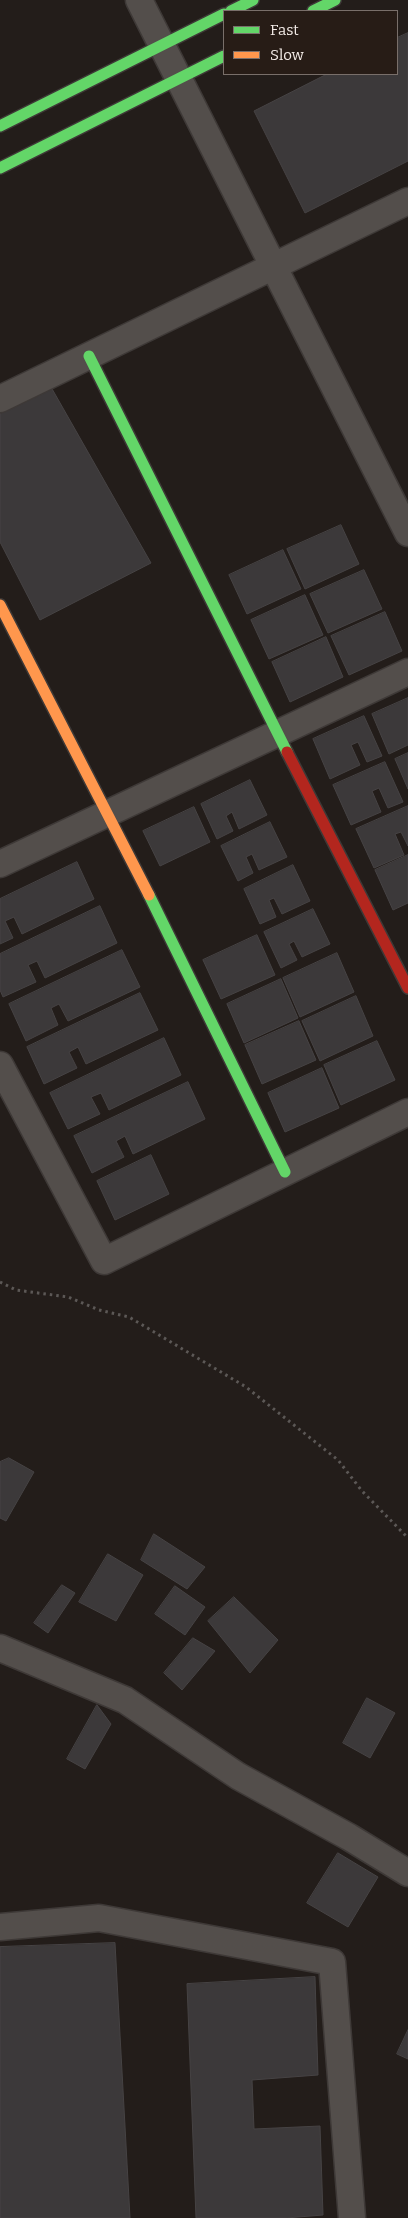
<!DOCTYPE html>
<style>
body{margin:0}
#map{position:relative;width:408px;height:2218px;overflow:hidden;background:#231d1a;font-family:Bitter,serif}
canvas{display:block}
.legend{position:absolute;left:223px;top:10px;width:175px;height:65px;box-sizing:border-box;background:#271c16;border:1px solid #796f6a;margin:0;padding:6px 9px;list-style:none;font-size:15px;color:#f3ebe7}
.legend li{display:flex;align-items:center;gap:10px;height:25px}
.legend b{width:25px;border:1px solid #796f6a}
</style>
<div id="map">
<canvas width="408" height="2218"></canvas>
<ul class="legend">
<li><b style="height:6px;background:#63d668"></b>Fast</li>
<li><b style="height:6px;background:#ff974d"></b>Slow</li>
</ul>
</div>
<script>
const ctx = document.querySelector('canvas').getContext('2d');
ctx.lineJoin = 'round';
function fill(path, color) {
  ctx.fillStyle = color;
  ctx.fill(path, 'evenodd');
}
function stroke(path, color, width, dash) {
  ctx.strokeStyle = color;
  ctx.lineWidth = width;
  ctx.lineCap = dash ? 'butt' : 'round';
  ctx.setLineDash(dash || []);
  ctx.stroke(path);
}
const building = new Path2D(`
 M408,33V161L305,213L254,111L327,74H397V38Z
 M51,387L151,563L40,620L0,542V414Z
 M341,525L359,564L305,589L287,549Z
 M283,550L301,589L247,614L229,575Z
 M364,570L382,609L328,633L310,594Z
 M305,595L323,635L269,659L251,620Z
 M385,612L402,651L349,675L331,636Z
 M326,637L343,677L290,702L272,662Z
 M408,698V745L389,754L372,714Z
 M364,716L382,756L367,762L358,742L351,745L360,765L330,779L313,739Z
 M408,753V789L395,759Z
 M385,762L403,802L388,808L379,788L372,791L381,812L351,825L333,785Z
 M250,780L267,815L239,829L232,812L226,816L233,831L217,839L201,804Z
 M408,806V846L401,832L395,834L404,855L374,868L356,829Z
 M194,807L210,842L160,866L143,831Z
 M270,822L287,857L259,870L252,854L246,857L253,873L238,881L221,846Z
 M408,855V903L393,910L375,870Z
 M77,862L94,899L22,934L14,917L5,921L13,938L0,944V899Z
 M293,865L310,901L282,914L274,898L269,900L276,917L260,924L244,889Z
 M100,906L117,943L45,978L37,961L28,965L36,982L3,997L0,990V954Z
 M313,909L330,944L302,957L294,941L289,944L297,960L281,968L264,932Z
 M257,935L275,975L221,999L203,960Z
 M122,950L140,987L68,1021L59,1004L51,1008L58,1025L26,1041L9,1004Z
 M337,953L354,992L300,1017L283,978Z
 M281,979L298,1018L244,1043L227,1004Z
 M140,993L158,1030L86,1064L78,1047L69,1052L77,1068L44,1084L27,1047Z
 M356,996L373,1036L320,1061L302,1021Z
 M299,1021L316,1060L262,1084L245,1045Z
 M164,1038L181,1075L109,1110L101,1093L91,1097L100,1114L68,1129L50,1093Z
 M377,1041L395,1080L341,1105L324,1065Z
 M322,1068L339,1108L285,1132L268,1093Z
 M188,1082L205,1119L133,1154L125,1136L116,1141L124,1157L92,1173L74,1136Z
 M151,1155L169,1194L115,1220L97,1181Z
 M9,1458L34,1472L6,1521L0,1518V1462Z
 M154,1534L205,1567L187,1589L141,1560Z
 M108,1554L143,1575L116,1621L79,1602Z
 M62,1585L75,1593L48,1633L34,1623Z
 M175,1586L205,1607L185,1635L155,1614Z
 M234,1597L278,1640L250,1673L208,1621Z
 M193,1638L215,1651L182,1690L164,1673Z
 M367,1698L395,1713L370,1758L343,1743Z
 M97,1705L111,1724L85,1769L67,1759Z
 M338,1853L378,1877L348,1927L307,1903Z
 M115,1943L130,2218H0V1947Z
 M315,1977L318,2075L252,2080L254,2129L320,2126L323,2215L286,2218H196L187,1984Z
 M408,2030V2059L397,2054Z`);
fill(building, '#3c393a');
stroke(building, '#464344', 1);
const street = new Path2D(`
 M139,0L408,533
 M0,399L408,201
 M0,864L408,672
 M0,1065L104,1261L408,1112
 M0,1648L125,1700L238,1776L349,1837L408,1873
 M0,1927L99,1918L332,1962L352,2218`);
const fast = new Path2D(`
 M231,11L253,0
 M313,11L335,0
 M0,126L224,14
 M0,168L224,56
 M89,356L287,752
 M149,895L285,1172`);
const slow = new Path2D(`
 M0,605L149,895`);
const jam = new Path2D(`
 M287,752L408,988`);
stroke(street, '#3e3937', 29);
stroke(fast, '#3e3937', 14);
stroke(slow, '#3e3937', 14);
stroke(jam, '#3e3937', 14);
stroke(new Path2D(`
 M0,1282L16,1290L68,1297L99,1310L129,1317L246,1387L338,1460L362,1491L408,1538`), '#5c5856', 3, [2.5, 4]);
stroke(street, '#534e4b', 26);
stroke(fast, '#63d668', 11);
stroke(slow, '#ff974d', 11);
stroke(jam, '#b3261e', 11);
</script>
